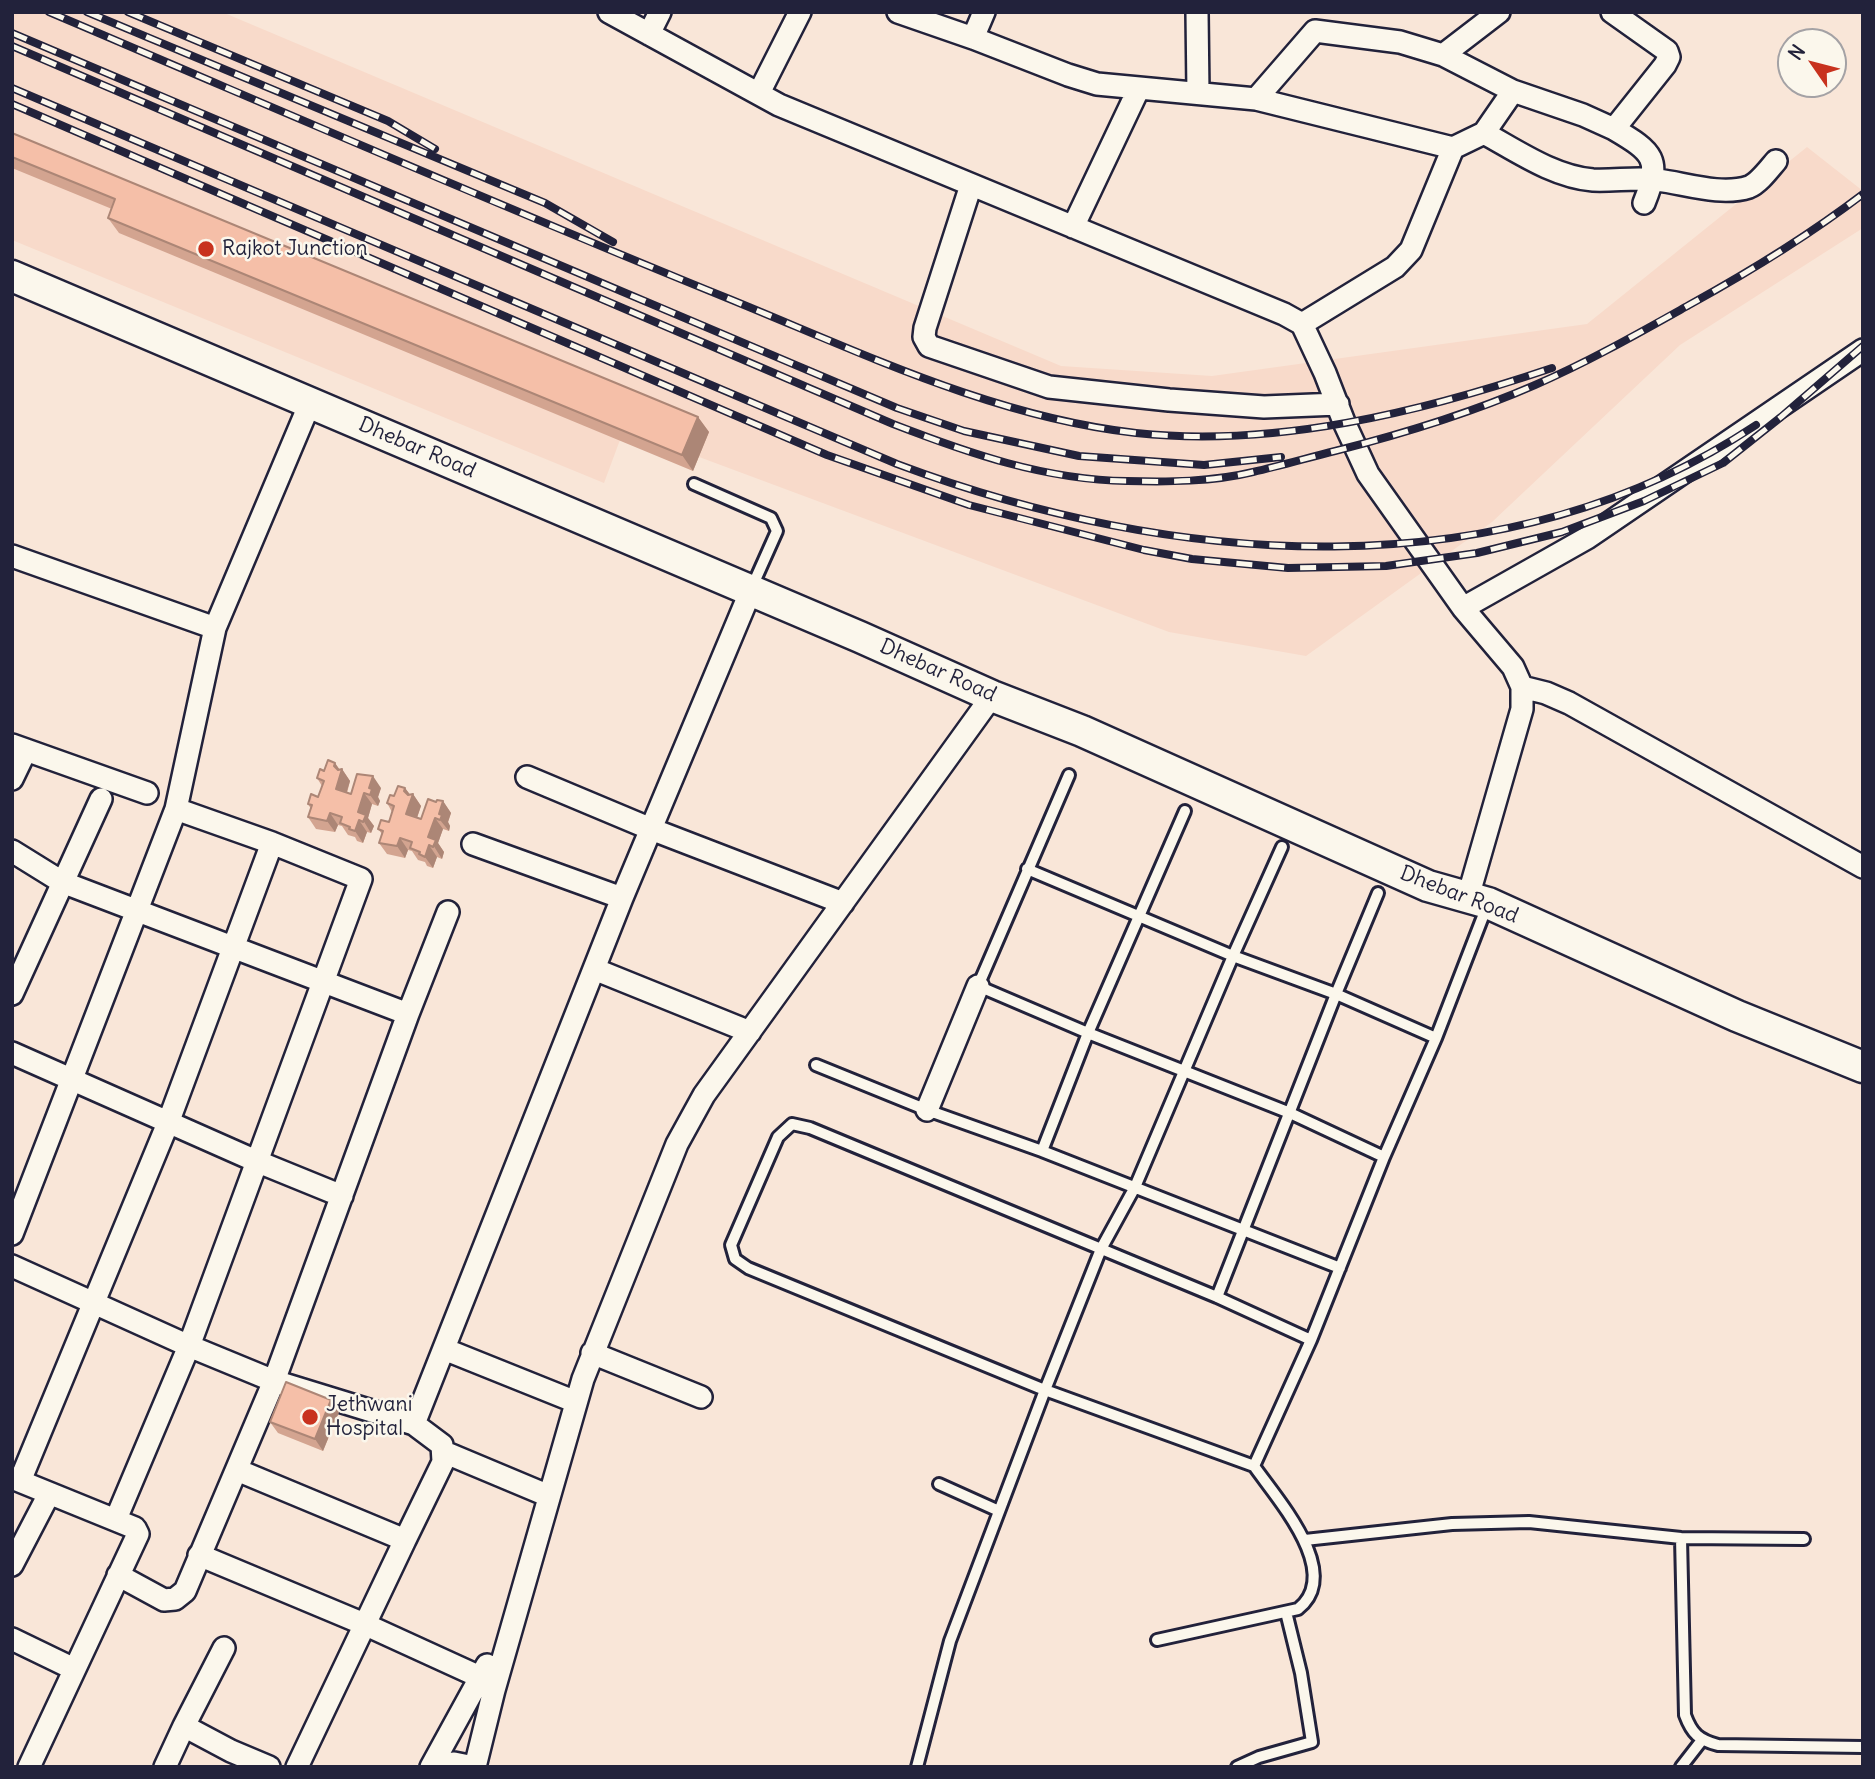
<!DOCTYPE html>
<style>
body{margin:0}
#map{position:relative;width:1875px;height:1779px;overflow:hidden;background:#f9e6d8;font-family:Delius,sans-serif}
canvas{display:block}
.frame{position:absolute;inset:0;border:14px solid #22223b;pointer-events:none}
.north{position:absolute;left:1777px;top:28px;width:70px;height:70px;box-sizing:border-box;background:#fbf7ec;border:2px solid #a4a2a5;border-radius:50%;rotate:305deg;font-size:19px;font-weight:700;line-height:28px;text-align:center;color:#22223b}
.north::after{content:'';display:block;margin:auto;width:24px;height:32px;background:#c8321e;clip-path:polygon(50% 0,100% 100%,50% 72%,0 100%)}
</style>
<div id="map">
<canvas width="1875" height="1779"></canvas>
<div class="frame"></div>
<div class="north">N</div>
</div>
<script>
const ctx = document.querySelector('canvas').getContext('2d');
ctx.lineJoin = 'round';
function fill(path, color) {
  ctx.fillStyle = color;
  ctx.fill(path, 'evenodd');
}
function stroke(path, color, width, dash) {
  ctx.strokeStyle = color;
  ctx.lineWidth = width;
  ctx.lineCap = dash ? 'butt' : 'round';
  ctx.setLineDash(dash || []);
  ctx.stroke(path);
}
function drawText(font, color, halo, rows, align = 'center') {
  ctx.font = font + ' Delius,sans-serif';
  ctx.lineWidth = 5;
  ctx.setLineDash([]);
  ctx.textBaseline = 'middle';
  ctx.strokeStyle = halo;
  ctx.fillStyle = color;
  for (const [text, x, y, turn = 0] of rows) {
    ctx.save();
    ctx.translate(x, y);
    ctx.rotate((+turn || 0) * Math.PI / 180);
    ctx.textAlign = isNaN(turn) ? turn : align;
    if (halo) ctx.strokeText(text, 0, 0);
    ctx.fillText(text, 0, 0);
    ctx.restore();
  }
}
fill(new Path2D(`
 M12,12H222L1061,366L1212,376L1587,324L1807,147L1863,191V228L1680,345L1492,522L1306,656L1169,632L624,429L604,483L12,240Z`), '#f8daca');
const lane = new Path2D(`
 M694,484L771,518L777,531L752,587
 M1069,775L978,986L1088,1033L1290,1113L1384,1157
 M1027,869L1233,956L1336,994L1436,1038
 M816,1065L927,1110L1042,1151L1340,1268
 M1042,1151L1088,1033L1185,811
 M1217,1297L1336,994L1378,893
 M1254,1466L1045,1390L748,1268L735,1259L731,1245L778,1137L792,1124L810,1128L1217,1297L1311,1340
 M939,1484L999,1511
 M1681,1538L1685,1715C1692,1734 1699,1740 1718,1745L1863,1747
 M1305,1540L1452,1524L1529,1522L1681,1538L1804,1539
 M1157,1640L1298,1609C1344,1573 1277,1499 1254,1466L1311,1340L1384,1157L1436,1038L1487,906
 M917,1767L950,1641L1045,1390L1101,1249L1135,1187L1233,956L1282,847
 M1237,1767L1259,1757L1312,1742L1301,1673L1286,1612
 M1681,1767L1702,1740`);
const street = new Path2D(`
 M609,12L779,105L1284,314L1302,324L1325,373L1344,422L1368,474L1463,608L1513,667L1522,687V709L1468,897
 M898,12L973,38L1068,75L1097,84L1256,99L1453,148
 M1197,12L1198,93
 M649,34L660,12
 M973,38L984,12
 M1443,55L1499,12
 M1513,91L1583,115L1614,129L1665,65L1669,57L1667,51L1612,12
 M759,93L800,12
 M1256,99L1315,31L1400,42L1443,55L1513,91L1484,133L1453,148L1411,250L1395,267L1302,324
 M1614,129C1653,152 1662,159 1644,203
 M1484,133C1517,151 1554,177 1593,180C1615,181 1637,177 1658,180C1687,184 1721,196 1749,187C1759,183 1769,169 1776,161
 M971,185L925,328L924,337L929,346L1049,387L1169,400L1264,407L1338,404
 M1073,227L1139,88
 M12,556L215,628
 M1463,608L1587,538L1863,350
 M1522,687L1546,693L1569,703L1863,867
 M12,745L147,793
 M527,777L651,829L843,903
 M12,779L26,750
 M473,844L622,898
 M12,851L62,882L408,1014L274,1381L185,1591L175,1599L164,1600L118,1575
 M594,969L750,1032
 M12,994L101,799
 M408,1014L448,912
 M12,1053L256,1161L342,1196
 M927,1110L978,986
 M12,1234L176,809L215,628L310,403
 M12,1266L189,1346L274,1381L414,1424L442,1445L443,1462L405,1540L237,1470
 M444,1349L576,1402
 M592,1353L701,1397
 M414,1424L622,898L751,590
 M444,1452L549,1496
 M12,1478L135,1528L138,1534L29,1767
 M20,1481L168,1123L272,843
 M116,1519L189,1346L361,879L272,843L176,809
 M199,1555L364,1624L480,1677
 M12,1565L49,1494
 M12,1639L74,1669
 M184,1726L224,1648
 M165,1767L184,1726L231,1751L269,1767
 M297,1767L405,1540
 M431,1767L487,1665
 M438,1767L454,1763L474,1767
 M475,1767L494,1690L583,1379L677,1144L704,1095L992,696`);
const secondary = new Path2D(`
 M12,276L860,637L992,696L1082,731L1428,886L1488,903L1737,1016L1863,1067`);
stroke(lane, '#22223b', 16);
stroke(street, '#22223b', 26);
stroke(secondary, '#22223b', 35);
stroke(lane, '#fbf7ec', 10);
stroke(street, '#fbf7ec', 21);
stroke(secondary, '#fbf7ec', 30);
const rail = new Path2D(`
 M49,12C275,108 500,206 727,298C860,352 993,417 1136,433C1275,448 1422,412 1552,368
 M87,12L545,203L613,242
 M128,12L388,121L435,149
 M12,33L897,408L964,431L1079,456L1204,465L1281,457
 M12,46L893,424C968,453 1045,480 1127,481C1168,482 1212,482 1253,472C1280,466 1307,458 1335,451C1402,434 1471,413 1535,385C1588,362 1639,333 1689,305C1749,272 1808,236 1863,194
 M12,88L897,464C1172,567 1501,594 1756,425
 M12,104L827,455L969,505L1144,550L1192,559L1288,568L1386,566L1477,553L1562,532L1644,501L1723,463L1781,417L1863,346`);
stroke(rail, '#22223b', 8);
stroke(rail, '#fbf7ec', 5, [16]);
fill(new Path2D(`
 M12,133L698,417L709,432L693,471L119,233L108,218L112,209L12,168Z
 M335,763L340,770L342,769L350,781L347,793L351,794L381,788L378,797L380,801L378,806L372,804L368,818L374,826L371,833L367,832L363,843L357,841L355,837L348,835L342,826L338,825L335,832L316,829L308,817L311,809L308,804L318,797L322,786L317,778Z
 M405,788L410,795L413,794L421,806L417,818L421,819L436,802L443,801L451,813L448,822L450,826L449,831L443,829L438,843L444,852L442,859L437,857L433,868L427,866L425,862L418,860L412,851L408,850L405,858L387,854L379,843L382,834L378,829L389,822L392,812L387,803Z
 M339,1412L323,1451L278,1433L270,1422Z`), '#d3a490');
fill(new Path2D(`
 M698,417L709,432L693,471L682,455Z
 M335,763L341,772L342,769L350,781L344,801L336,789L334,766Z
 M373,776L381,788L378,797L380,801L378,806L370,795L369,788Z
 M405,788L412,797L413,794L421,806L414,826L406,814L404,791Z
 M364,793L372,804L368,818L374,826L371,833L358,812Z
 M443,801L451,813L448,822L450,826L449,831L440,820L439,814Z
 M330,813L338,825L335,832L327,821Z
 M435,818L443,829L438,843L444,852L442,859L428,837Z
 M359,820L367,832L363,843L355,831Z
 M400,838L408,850L405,858L397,846Z
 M429,845L437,857L433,868L425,857Z
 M331,1400L339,1412L323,1451L315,1439Z`), '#ac8676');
const building = new Path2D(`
 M12,133L698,417L682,455L108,218L115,199L12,157Z
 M328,760L335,763L334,766L338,770L342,769L336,789L351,794L357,774L373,776L369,788L372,789L370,795L364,793L358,812L366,815L363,822L359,820L355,831L349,829L350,827L340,823L342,817L330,813L327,821L308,817L312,805L308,804L311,794L318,797L324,781L317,778L320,769L324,771Z
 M398,786L405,788L404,791L408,795L413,794L406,814L421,819L428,799L436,802L437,800L443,801L439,814L442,815L440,820L435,818L428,837L436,840L433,847L429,845L425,857L419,854L420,852L410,848L412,842L400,838L397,846L379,843L383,831L378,829L381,820L389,822L394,806L387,803L390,795L394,796Z
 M286,1382L331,1400L315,1439L270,1422Z`);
fill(building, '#f5bfa8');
stroke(building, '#ac8676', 2);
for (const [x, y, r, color] of [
 [206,249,9,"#c8321e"],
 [310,1417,9,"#c8321e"]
]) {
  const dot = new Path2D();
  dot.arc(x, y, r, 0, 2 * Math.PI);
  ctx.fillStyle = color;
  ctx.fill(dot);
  stroke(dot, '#fbf7ec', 2.5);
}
drawText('21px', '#22223b', '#fbf7ec', [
 ["Rajkot Junction",222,249],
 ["Jethwani",326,1405],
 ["Hospital",326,1429]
], 'left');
drawText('21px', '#22223b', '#fbf7ec', [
 ["Dhebar Road",417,448,23],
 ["Dhebar Road",938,671,24],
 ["Dhebar Road",1459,895,21]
]);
</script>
